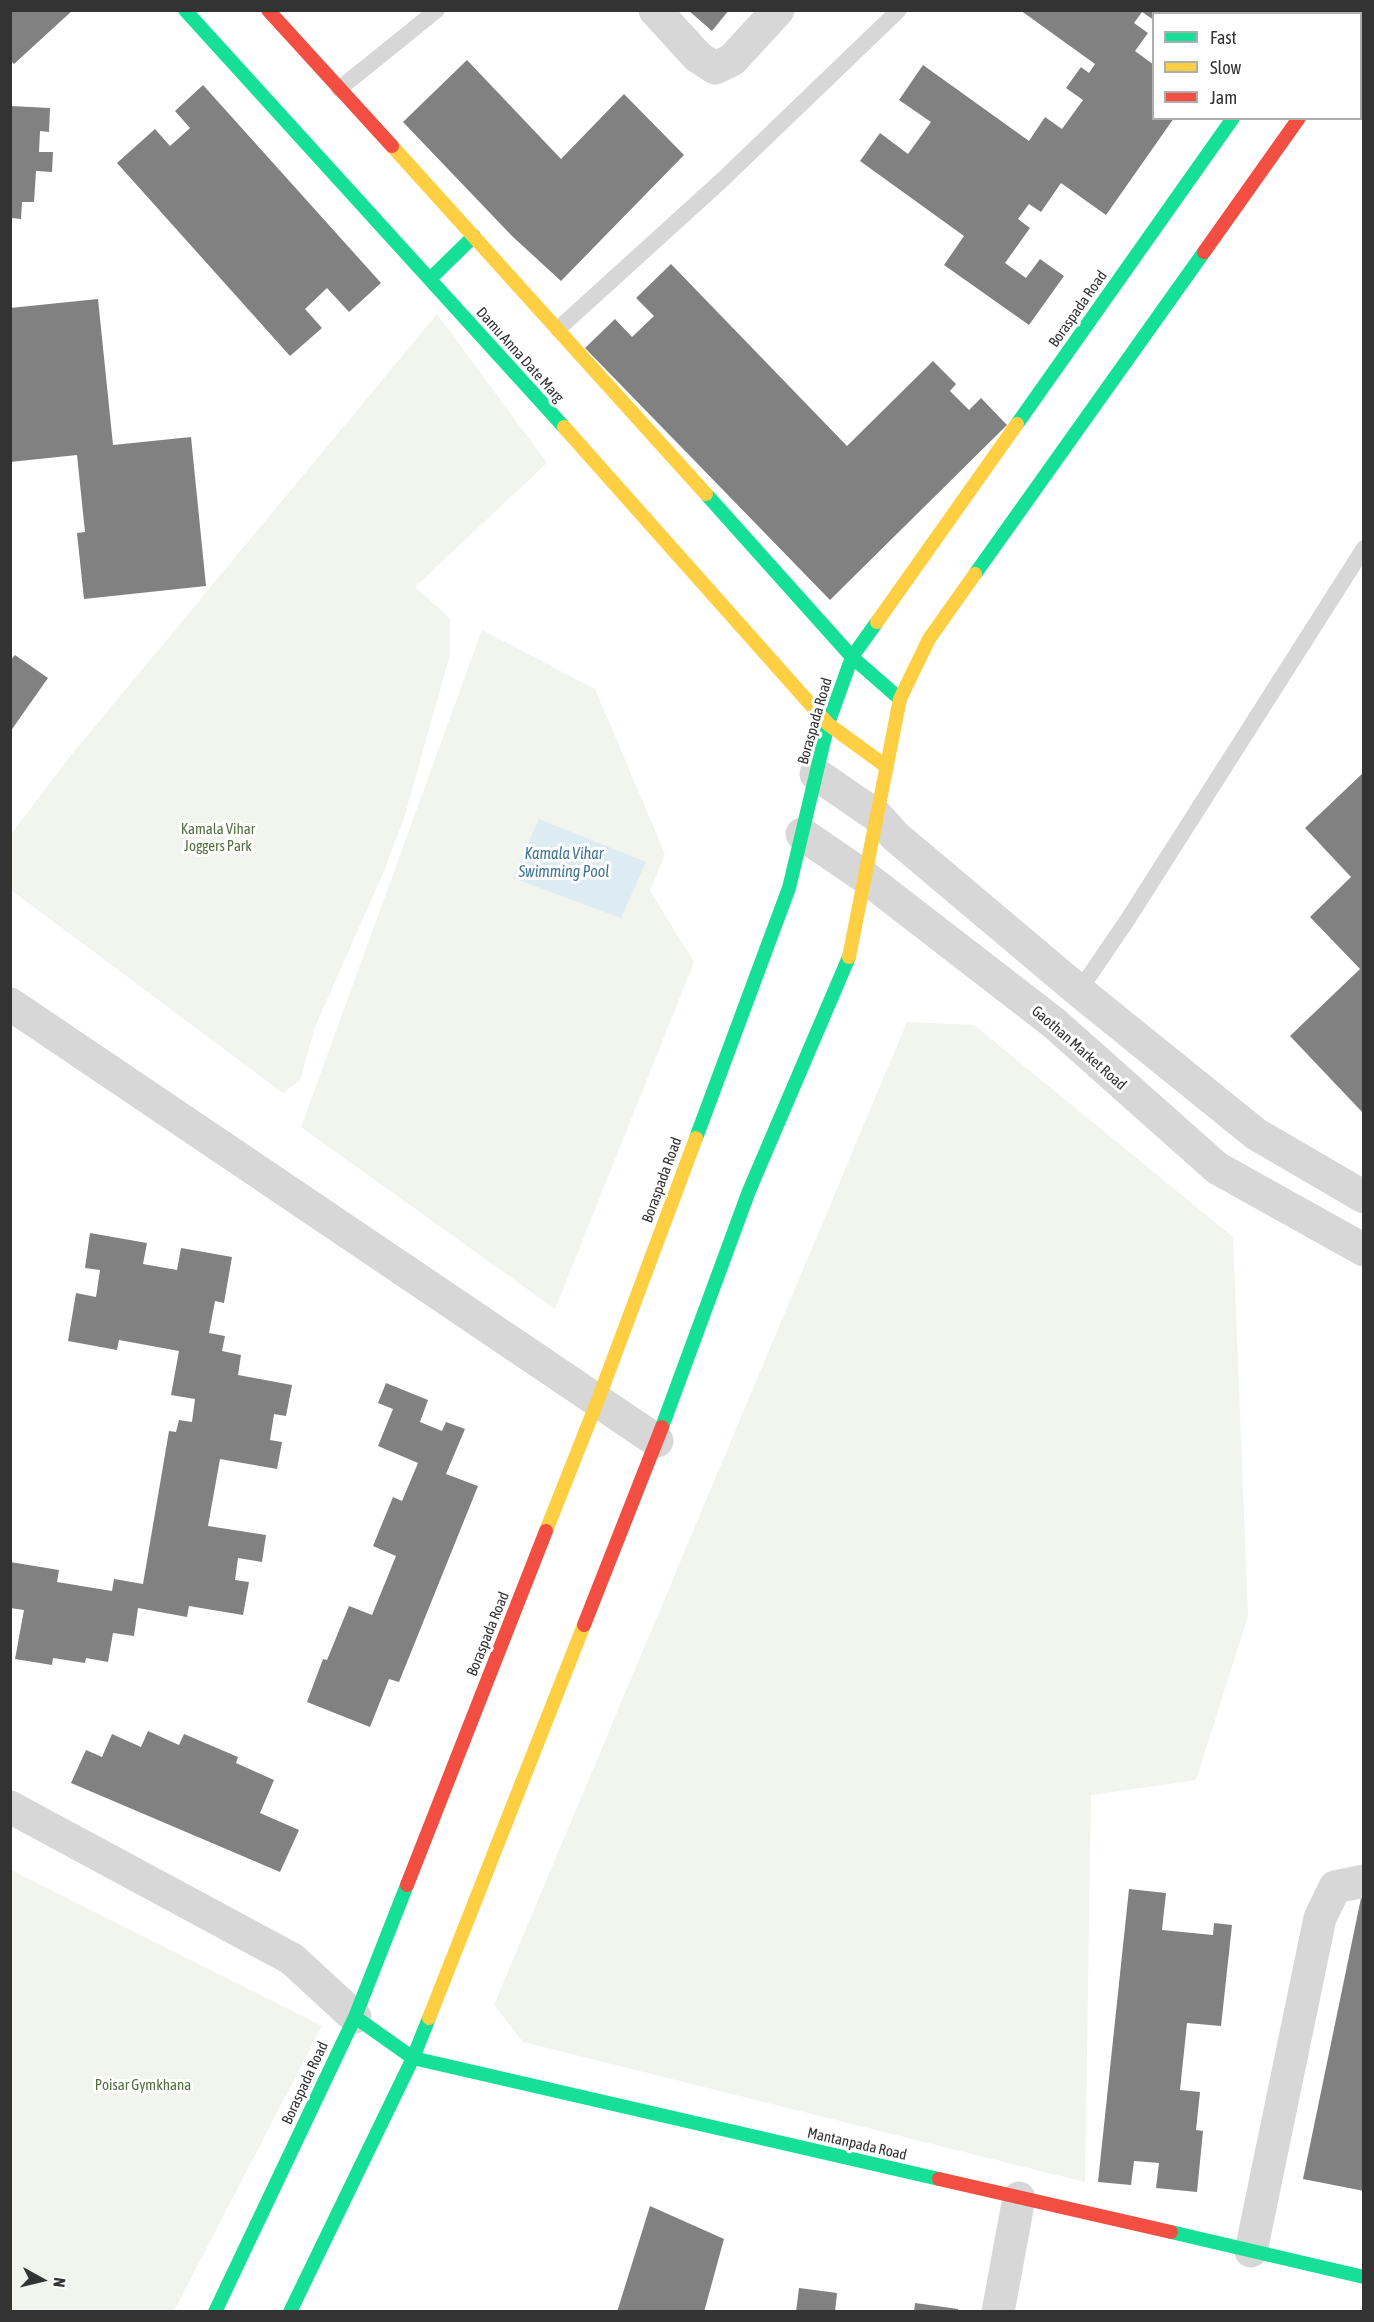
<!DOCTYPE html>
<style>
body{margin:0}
#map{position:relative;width:1374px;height:2322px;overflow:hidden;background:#fff;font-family:"Asap Condensed",sans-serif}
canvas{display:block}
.frame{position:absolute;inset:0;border:12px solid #333;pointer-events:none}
.legend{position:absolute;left:1152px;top:12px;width:210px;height:108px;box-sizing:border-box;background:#fff;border:2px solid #adadad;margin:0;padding:8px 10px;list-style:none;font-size:18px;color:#333}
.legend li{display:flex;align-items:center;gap:12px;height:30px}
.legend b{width:30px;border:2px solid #adadad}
.north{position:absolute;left:12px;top:2250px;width:60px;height:60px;-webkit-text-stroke:4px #fff;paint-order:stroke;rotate:98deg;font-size:16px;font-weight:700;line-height:24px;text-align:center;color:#333}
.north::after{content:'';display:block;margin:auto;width:21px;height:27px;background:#333;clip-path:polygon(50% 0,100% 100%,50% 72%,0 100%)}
</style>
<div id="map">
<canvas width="1374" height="2322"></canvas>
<div class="frame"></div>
<ul class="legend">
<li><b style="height:8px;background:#16e098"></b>Fast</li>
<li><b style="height:8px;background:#ffcf43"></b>Slow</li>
<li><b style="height:8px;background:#f24e42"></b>Jam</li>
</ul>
<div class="north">N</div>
</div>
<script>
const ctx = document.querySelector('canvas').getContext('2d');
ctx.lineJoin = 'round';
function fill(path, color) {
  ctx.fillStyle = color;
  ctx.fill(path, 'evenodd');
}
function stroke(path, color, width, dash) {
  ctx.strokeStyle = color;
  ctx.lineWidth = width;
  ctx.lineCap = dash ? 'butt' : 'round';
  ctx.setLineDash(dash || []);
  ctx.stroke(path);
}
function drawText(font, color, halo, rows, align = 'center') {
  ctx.font = font + ' "Asap Condensed",sans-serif';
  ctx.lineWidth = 6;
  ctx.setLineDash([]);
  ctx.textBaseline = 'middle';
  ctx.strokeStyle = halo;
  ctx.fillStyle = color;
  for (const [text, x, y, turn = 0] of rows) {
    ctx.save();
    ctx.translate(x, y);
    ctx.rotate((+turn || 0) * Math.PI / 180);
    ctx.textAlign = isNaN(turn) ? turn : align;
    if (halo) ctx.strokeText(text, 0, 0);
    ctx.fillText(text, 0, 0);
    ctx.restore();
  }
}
fill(new Path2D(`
 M437,314L547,463L415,587L450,618V654L405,815L384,871L315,1027L300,1080L283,1093L11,890V834L72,754Z
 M482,630L595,689L665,854L650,891L694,962L555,1309L301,1127Z
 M907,1022L974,1025L1233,1237L1248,1616L1196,1780L1091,1795L1085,2182L523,2042L494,2005Z
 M11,1870L322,2026L174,2311H11Z`), '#f1f5ed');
fill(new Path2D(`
 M539,819L646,862L621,918L513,878Z`), '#ddebf3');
fill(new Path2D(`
 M10,10H73L14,64L10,60Z
 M688,10H729L712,31Z
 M1020,10H1164L1161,14H1154V20L1142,12L1134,23L1148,33L1135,51L1154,65V118H1174L1106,215L1061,183L1041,212L1029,204L1018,219L1030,228L1005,263L1026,278L1040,259L1064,276L1029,325L944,265L964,236L860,161L880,133L908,154L931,122L899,100L923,65L1029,141L1045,117L1062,129L1083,100L1066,88L1081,67L1089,73L1095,64Z
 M1201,10H1251L1249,14H1205Z
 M467,60L561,159L624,94L684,155L561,281L512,236L403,122Z
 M203,85L381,283L349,312L327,288L305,309L322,328L290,356L117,163L155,129L170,146L190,128L175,111Z
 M10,106L50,108L49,132L40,131L39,152H53L52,172L36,171L34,202H22L21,219L11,218Z
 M671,264L847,446L933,361L956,384L950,391L969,410L981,398L1007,425L830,600L585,348L615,319L632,337L654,316L636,298Z
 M98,299L113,445L191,437L206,586L84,599L77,533L85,532L77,455L10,462V308Z
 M15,655L48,678L10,732V661Z
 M1364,772V1114L1290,1036L1360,969L1310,917L1351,877L1305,828Z
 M90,1233L147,1243L143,1264L177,1270L181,1248L232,1257L224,1303L215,1301L209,1333L225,1336L222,1351L241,1355L238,1375L292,1385L286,1416L274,1414L270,1440L282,1442L277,1469L220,1459L208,1526L266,1535L262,1562L238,1558L235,1580L249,1582L243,1615L189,1606L187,1617L138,1608L134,1636L113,1633L108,1662L86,1658L85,1663L53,1658L52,1665L15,1659L24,1610L10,1608V1562L59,1570L57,1582L112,1591L114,1579L143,1584L169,1431L176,1432L179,1420L192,1422L195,1399L171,1395L179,1351L119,1340L117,1350L68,1341L76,1293L96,1297L100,1270L85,1268Z
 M386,1383L428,1400L420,1422L442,1431L446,1422L465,1429L446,1474L478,1486L399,1682L389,1679L370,1727L307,1702L323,1659L327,1660L349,1606L372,1615L396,1556L373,1546L393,1497L402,1501L418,1463L378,1446L393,1409L378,1403Z
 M148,1731L179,1745L184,1734L238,1757L236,1763L274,1780L260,1813L299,1830L280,1872L71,1783L86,1750L102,1757L112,1734L141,1747Z
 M1129,1889L1166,1893L1162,1930L1213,1935L1214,1923L1232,1925L1221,2026L1187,2023L1180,2090L1200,2092L1196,2130L1203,2131L1197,2192L1156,2188L1159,2163L1134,2161L1131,2185L1098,2182Z
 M1361,1898H1364V2191L1303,2179Z
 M650,2206L724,2239L704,2312H617Z
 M799,2288L837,2293L835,2312H796Z
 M915,2303L958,2309V2312H914Z`), '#818181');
stroke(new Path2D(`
 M339,89L437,10
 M558,329L720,182L899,10
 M1079,991L1128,919L1364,548`), '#d7d7d7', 16);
stroke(new Path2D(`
 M655,10L698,57L715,68L732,60L778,10
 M816,774L877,816L895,836L1079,991L1256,1134L1364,1197
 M802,834L865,877L1054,1023L1217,1168L1364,1250
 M10,1004L657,1441
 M10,1807L292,1959L355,2017
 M1251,2251L1320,1918L1335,1887L1364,1881
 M998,2312L1019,2198`), '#d7d7d7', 33);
stroke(new Path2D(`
 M185,10L564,427
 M430,279L474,236
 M1017,424L1233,118
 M706,494L852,657L900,699
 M975,574L1204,252
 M696,1138L789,888L828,724L852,657L877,622
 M662,1427L749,1191L849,957
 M355,2017L413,2058L939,2179
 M1171,2232L1364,2277
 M215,2312L355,2017L407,1885
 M290,2312L413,2058L429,2018`), '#16e098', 14);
stroke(new Path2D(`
 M1308,14L1310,10
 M392,146L706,494
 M564,427L828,724L887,767
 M877,622L1017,424
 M849,957L900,699L929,639L975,574
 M546,1531L598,1400L696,1138
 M429,2018L584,1625`), '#ffcf43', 14);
stroke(new Path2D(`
 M268,10L392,146
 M1360,32L1364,28
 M1204,252L1299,118
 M584,1625L662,1427
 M407,1885L546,1531
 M939,2179L1171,2232`), '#f24e42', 14);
drawText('15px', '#333', '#fff', [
 ["Boraspada Road",1078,309,-55],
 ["Damu Anna Date Marg",520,355,48],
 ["Boraspada Road",815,721,-74],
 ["Gaothan Market Road",1079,1048,41],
 ["Boraspada Road",662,1180,-70],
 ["Boraspada Road",488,1634,-68],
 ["Boraspada Road",305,2083,-65],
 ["Mantanpada Road",857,2144,13]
]);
drawText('15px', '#56703f', '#fff', [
 ["Kamala Vihar",218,829],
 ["Joggers Park",218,846],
 ["Poisar Gymkhana",143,2085]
]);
drawText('italic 16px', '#3f7597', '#fff', [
 ["Kamala Vihar",564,854],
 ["Swimming Pool",564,872]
]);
</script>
